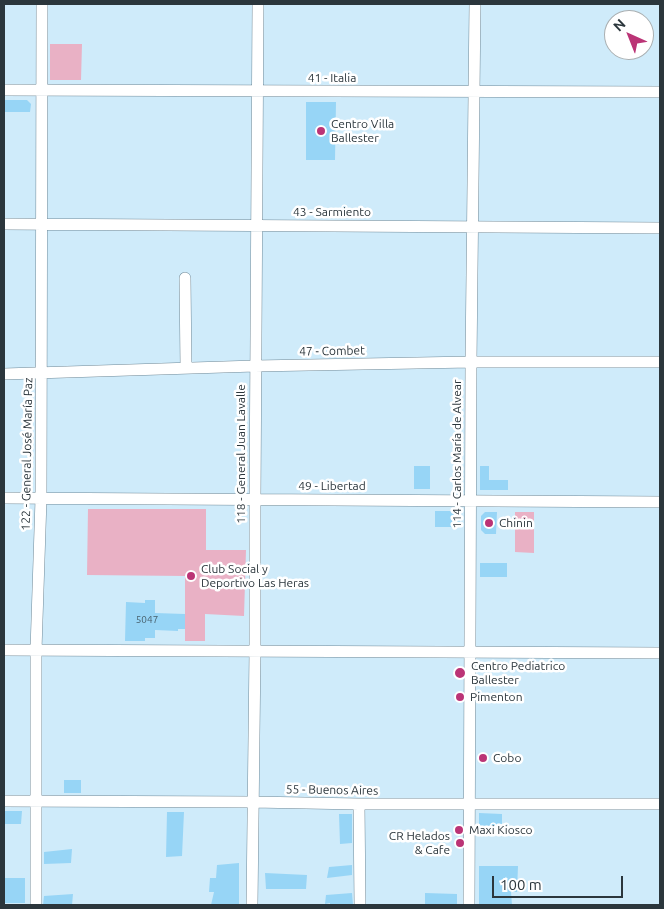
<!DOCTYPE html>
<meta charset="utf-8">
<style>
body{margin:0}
#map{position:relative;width:664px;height:909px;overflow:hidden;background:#cfebfa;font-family:Ubuntu,sans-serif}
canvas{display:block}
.frame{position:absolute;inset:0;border:5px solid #2b363c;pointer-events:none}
.north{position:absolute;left:604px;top:10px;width:50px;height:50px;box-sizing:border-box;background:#fff;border:1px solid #aaafb1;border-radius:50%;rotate:316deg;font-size:14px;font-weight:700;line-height:20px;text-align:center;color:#2b363c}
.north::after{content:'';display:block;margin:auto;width:18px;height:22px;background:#bb3476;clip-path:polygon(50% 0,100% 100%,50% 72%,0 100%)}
.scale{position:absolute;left:492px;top:876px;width:131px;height:22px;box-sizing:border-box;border:2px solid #2b363c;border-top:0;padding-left:6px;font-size:15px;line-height:18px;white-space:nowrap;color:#2b363c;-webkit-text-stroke:4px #fff;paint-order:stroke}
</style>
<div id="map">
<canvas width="664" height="909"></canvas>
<div class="frame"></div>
<div class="north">N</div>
<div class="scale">100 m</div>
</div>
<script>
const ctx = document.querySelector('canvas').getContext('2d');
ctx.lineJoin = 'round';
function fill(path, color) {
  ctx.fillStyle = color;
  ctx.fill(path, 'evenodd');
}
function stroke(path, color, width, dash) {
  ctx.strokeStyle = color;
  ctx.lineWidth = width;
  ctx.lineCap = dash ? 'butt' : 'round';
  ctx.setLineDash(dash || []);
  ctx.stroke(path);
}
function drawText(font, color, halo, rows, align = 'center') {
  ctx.font = font + ' Ubuntu,sans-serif';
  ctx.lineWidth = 5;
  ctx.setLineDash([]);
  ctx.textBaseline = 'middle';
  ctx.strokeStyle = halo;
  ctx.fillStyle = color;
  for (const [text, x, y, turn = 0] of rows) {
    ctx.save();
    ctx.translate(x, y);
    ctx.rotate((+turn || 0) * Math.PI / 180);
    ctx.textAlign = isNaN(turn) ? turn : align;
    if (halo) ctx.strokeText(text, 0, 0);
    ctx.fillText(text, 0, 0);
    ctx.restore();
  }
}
fill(new Path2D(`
 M50,44H82L81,80H50Z
 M88,509H206V550H246L244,616L205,614V641H185V576L87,575Z
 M515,512H534V553L515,552Z`), '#e9b1c5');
fill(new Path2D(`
 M4,100H27L31,104L30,112H4Z
 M306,102H336L335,160H306Z
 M414,466H430V489H414Z
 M480,466H489V480H508V490H480Z
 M435,511H460V527H435Z
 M485,512H497L496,534H485L481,530V516Z
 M480,563H507V577H480Z
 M145,600H155V613L185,614V629H178V631L155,630V638H145V641H125L126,602L145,603Z
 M64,780H81V793H64Z
 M4,811H22L21,824H4Z
 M167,812H184L182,856L166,857Z
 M479,813L502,814V826L479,827Z
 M339,814H352V843L340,844Z
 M72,849L71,863L44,864V852Z
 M239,863V905H211L214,892H209L210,878H216L217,865Z
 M352,865V875L327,878L329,867Z
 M479,866H518L517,892H511L512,905H479Z
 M265,873L307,875L306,889H266Z
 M4,878H25V903H4Z
 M352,893L353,905H330V903L325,904L326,895Z
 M425,893L457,894V905H425Z
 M73,894L72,905H43L44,896Z`), '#97d5f6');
const minor = new Path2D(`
 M4,90L660,92
 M4,224L660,228
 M185,278L186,368
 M4,374L255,366L471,362H660
 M4,498L660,502
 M4,650L660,653
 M4,801L252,802L359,804H660
 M359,804L360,905
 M36,905V650L41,499L42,4
 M252,905L255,651V500L258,4
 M469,905L471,362L475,4`);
stroke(minor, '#718a98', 12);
stroke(minor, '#fff', 11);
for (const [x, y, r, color] of [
 [321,131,5,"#bb3476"],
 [489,523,5,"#bb3476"],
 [191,576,5,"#bb3476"],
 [460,673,6,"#bb3476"],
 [460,697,5,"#bb3476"],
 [483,758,5,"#bb3476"],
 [459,830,5,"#bb3476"],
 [460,843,5,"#bb3476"]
]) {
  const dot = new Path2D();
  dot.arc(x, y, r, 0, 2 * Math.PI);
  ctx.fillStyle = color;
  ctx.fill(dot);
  stroke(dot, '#fff', 2);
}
drawText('10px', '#465e6a', null, [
 ["5047",147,620]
]);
drawText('12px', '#2b363c', '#fff', [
 ["41 - Italia",332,78],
 ["43 - Sarmiento",332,212],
 ["47 - Combet",332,351,-1],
 ["122 - General José María Paz",27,454,-89],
 ["118 - General Juan Lavalle",241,454,-90],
 ["114 - Carlos María de Alvear",457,454,-90],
 ["49 - Libertad",332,486],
 ["55 - Buenos Aires",332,790,1]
]);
drawText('12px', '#2b363c', '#fff', [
 ["Centro Villa",331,124],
 ["Ballester",331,138],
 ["Chinin",499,523],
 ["Club Social y",201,569],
 ["Deportivo Las Heras",201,583],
 ["Centro Pediatrico",471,666],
 ["Ballester",471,680],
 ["Pimenton",470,697],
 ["Cobo",493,758],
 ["Maxi Kiosco",469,830],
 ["CR Helados",450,836,"right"],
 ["& Cafe",450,850,"right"]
], 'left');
</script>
